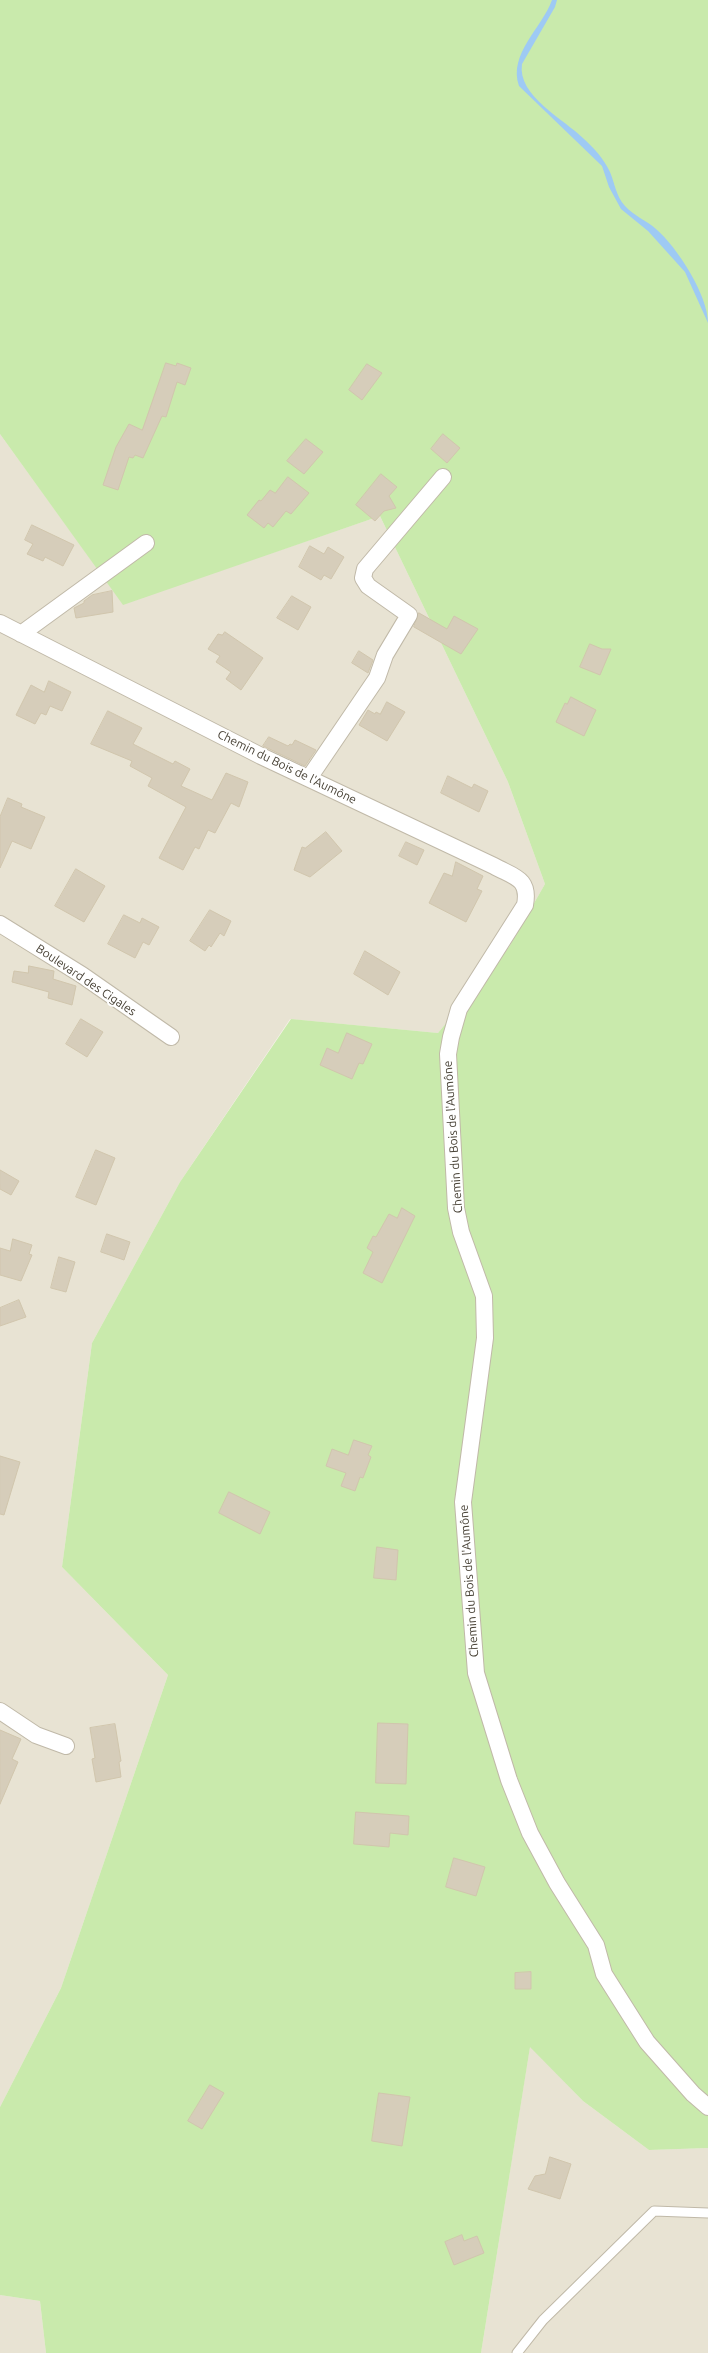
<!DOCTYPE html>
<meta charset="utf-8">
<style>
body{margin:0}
canvas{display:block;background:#f4f1e6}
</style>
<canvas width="708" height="2353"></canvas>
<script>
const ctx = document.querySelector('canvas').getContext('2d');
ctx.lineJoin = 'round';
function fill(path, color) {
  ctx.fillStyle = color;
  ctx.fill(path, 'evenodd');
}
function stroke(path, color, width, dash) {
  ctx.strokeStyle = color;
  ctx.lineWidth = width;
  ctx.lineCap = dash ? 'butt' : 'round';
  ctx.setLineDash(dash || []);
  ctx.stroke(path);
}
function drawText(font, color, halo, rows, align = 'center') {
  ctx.font = font + ' Ubuntu,sans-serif';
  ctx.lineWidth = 4;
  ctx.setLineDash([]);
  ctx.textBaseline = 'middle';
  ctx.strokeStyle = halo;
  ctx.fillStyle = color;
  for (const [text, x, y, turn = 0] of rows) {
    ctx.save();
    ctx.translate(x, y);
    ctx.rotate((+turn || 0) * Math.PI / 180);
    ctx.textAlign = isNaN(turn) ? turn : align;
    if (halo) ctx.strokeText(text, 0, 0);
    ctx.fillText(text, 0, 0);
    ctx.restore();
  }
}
fill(new Path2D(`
 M0,434L123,604L380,516L508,782L545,884L509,947L438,1033L290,1019L180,1182L92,1343L62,1567L168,1675L61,1988L0,2107Z
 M530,2046L583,2101L649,2150L708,2148V2353H481Z
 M0,2295L40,2301L46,2353H0Z`), '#e8e3d3');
fill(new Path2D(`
 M0,0H708V2148L649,2150L583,2101L530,2047L481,2353H46L40,2301L0,2295V2107L61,1988L168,1675L62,1567L92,1343L180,1182L291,1019L438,1033L509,947L545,884L508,782L380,516L123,605L0,434Z`), '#c9eaac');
fill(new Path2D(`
 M552,0H557L555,7L522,64C517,96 564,119 584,139C594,148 604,159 610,172C615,184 616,196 625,206C634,216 646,220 656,229C677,247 708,295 708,323L685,272L648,231L621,209L609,187L602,166L519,86C508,54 542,28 552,0Z`), '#9ecaf4');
const building = new Path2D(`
 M166,363L176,366L177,363L191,368L185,385L177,382L166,417L162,416L143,458L135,455L133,458L129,457L118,490L103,485L116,447L129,424L142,430Z
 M367,364L382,373L362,400L349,390Z
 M443,434L460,448L447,463L431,449Z
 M306,439L323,452L304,474L287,461Z
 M381,474L397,487L389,496L396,508L384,511L375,521L356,505Z
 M288,477L309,493L291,514L286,511L273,527L268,523L264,528L247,515L259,500L261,501L270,490L275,493Z
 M32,525L74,545L63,566L45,557L43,561L27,554L33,544L25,540Z
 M310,546L324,554L328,547L344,557L331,579L324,575L321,580L299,567Z
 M112,591L113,612L76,618L74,608L84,603V601L92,595Z
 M292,596L311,607L298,630L277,618Z
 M419,613L447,629L454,616L478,629L461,654L414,627Z
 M225,632L263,658L241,690L226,679L231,672L216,662L220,656L208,649L218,634L222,635Z
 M590,644L602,649H611L600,675L580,667Z
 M359,651L373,660L368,673L352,663Z
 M49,681L71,692L62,711L50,706L46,715L41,713L35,724L16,715L31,685L44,692Z
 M571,697L596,710L584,736L556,722L565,703L567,704Z
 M387,702L405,712L387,741L359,725L368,710L375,714L376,712L380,714Z
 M108,711L142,728L133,744L173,764L175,761L190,769L181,786L212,800L226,773L248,782L239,807L231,803L215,833L208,830L199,849L195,847L183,870L159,858L186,807L148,786L152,778L130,766L132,761L91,744Z
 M269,737L288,746L290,744L292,745L295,740L316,750L305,766L263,746Z
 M448,776L472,788L474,784L488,791L479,812L441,793Z
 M8,798L22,804L21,807L45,817L31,849L12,841L0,868V817Z
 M326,832L342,851L310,877L294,870L302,847L305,848Z
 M406,842L424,850L417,865L399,856Z
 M456,862L483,876L477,889L482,891L466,922L429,903L444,873L452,876Z
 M76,869L105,886L84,922L55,906Z
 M210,910L231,921L224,936L220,933L211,947L209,945L205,951L190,941Z
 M124,915L140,923L142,918L159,927L149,945L143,942L135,958L108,944Z
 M365,951L400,972L388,995L354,974Z
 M29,966L54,971L53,979L76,986L72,1005L48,998L49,992L12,982L14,971L28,973Z
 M81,1019L103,1032L87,1057L66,1044Z
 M347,1033L372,1044L363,1064L359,1063L352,1079L320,1065L327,1048L338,1053Z
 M96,1150L115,1158L96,1205L76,1197Z
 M0,1170L19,1181L11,1195L0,1189Z
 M402,1208L415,1216L382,1283L363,1273L373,1252L367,1248L373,1236L376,1237L389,1214L397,1218Z
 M107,1234L130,1242L124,1260L101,1252Z
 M13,1239L32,1245L29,1254L32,1255L21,1281L0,1275V1248L10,1251Z
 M59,1257L75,1262L66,1292L51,1288Z
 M19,1300L26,1317L0,1326V1308Z
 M354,1440L372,1446L368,1455L371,1457L363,1478L360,1477L355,1491L341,1486L346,1473L326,1466L332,1449L348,1455Z
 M0,1456L20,1462L4,1515L0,1514Z
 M229,1492L270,1512L260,1534L219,1513Z
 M377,1547L398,1550L396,1580L374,1578Z
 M378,1723L408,1724L406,1784L376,1783Z
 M115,1724L121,1761L119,1762L121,1777L96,1782L92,1759L95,1758L90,1728Z
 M0,1730L21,1739L12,1759L18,1762L0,1804Z
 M356,1812L409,1816L408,1835L390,1833L389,1847L354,1844Z
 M454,1858L485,1867L476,1896L446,1887Z
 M531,1972V1989H515V1973Z
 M210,2085L224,2093L202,2129L188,2121Z
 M379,2093L410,2097L402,2146L372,2141Z
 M550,2157L571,2164L560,2199L528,2189L535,2176L545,2174Z
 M462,2235L464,2241L477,2236L484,2253L454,2265L445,2242Z`);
fill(building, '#d6cdba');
stroke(building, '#d1c6ad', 1);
const service = new Path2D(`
 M517,2353L543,2320L654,2211L708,2213`);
const minor = new Path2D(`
 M0,623L261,756L494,866C514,877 530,878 525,905L459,1009L451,1037L448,1054L456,1208L461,1232L484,1296L485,1338L463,1502L476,1673L509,1780L530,1833L557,1883L596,1945L604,1974L647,2042L693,2094L708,2107
 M21,634L146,543
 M309,778L377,678L385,655L409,615L368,586L363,578L365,569L443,477
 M0,924L82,975L171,1037
 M0,1711L36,1735L66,1746`);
stroke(service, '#c0b9a8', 11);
stroke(minor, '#c0b9a8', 18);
stroke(service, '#fff', 9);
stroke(minor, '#fff', 16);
drawText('12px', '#474135', '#fff', [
 ["Chemin du Bois de l'Aumône",287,767,26],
 ["Boulevard des Cigales",86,980,34],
 ["Chemin du Bois de l'Aumône",453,1137,-94],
 ["Chemin du Bois de l'Aumône",469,1581,-94]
]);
</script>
